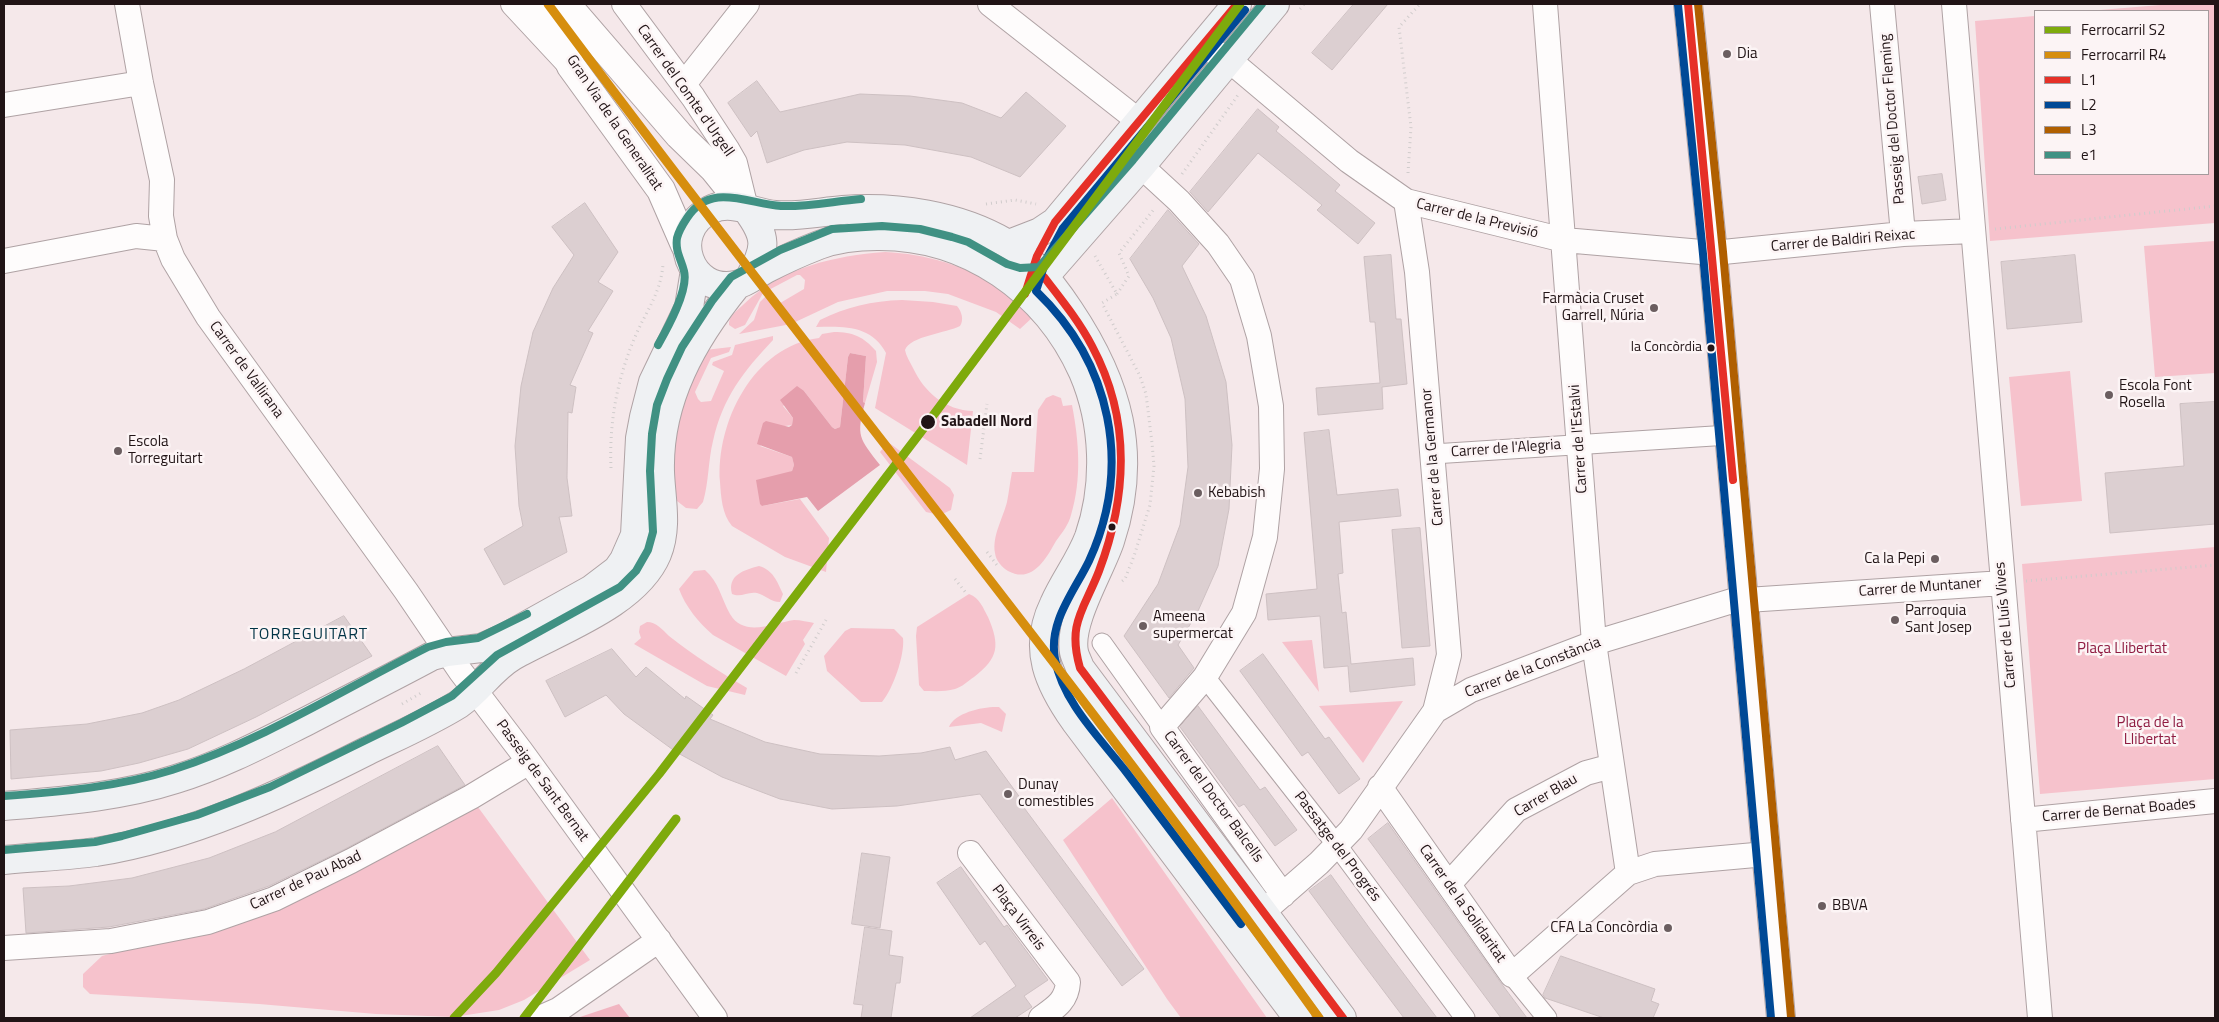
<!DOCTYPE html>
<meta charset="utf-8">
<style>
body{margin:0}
#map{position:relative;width:2219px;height:1022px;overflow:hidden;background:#f5e8ea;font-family:"Titillium Web",sans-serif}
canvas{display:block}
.frame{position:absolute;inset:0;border:5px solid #211416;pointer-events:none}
.legend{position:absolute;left:2034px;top:10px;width:175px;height:165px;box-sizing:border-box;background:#fcf4f5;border:1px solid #a49a9c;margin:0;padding:6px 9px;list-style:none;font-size:15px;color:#211416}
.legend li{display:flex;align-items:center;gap:10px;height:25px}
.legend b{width:25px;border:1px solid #a49a9c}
</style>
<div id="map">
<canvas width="2219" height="1022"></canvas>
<div class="frame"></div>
<ul class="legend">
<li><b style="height:6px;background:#7eaa0c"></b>Ferrocarril S2</li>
<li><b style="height:6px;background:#d68e0e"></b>Ferrocarril R4</li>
<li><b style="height:6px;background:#e63027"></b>L1</li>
<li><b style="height:6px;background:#004996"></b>L2</li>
<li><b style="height:6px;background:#b05f00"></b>L3</li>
<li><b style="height:6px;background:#409183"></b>e1</li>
</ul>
</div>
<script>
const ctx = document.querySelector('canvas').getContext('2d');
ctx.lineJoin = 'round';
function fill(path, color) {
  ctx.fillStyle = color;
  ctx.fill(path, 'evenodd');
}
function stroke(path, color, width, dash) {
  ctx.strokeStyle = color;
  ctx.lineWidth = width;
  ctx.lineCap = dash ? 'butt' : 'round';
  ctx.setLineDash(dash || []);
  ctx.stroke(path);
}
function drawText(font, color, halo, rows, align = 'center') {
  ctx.font = font + ' "Titillium Web",sans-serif';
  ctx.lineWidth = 5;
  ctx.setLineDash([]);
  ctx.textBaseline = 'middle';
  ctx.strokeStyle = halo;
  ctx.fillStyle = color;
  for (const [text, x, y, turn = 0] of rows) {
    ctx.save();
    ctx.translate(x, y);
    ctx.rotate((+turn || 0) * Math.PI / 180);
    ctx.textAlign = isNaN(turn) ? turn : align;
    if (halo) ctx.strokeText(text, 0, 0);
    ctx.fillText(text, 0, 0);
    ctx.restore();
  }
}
fill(new Path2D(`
 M2172,4H2215V223L1990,241L1975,21L2035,16V174H2208V11H2088Z
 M2215,241V373L2155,377L2144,246Z
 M885,252C926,254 964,265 998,287C1011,295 1022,307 1034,316L1020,329L996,312L948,294L925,291H887L838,302L791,324L739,334L754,320L760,302L767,295L775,306L804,289L805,280L800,275H797L763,293L745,325L735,329L729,325C728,316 738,310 744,304C783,267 834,256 885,252Z
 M902,300L933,302L957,306C962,312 964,320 960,326C947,333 910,336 905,350C906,356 910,362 913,368C925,393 945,410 973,411L967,465L875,408L886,353C872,325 843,326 816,327L820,320C846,307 872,301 902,300Z
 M834,332C853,332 864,337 876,351L877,362L865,403L863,402L866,356L850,353L848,357L840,427L835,429L832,427L804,391L783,406L793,418L792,425L785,426L760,446L792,457L794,465L792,471L788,473L762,506L800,499L829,538L826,572L785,557L732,526C722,514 721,497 720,482C716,423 753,346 819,338L822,334Z
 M773,336V340C743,372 723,397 713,441C708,461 709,482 703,502L697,509L686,508L677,501C673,473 672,443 679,415C684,393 696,371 705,350L731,347L729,352L711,358L695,392L698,399L701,402L711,401L724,371L712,365L713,362L732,355L735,345Z
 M2070,371L2082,501L2021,506L2009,377Z
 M1053,395L1061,398L1063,406L1072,405C1079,441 1082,479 1071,515C1069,524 1062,533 1056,541C1046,559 1032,584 1008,571C1002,567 996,561 995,553C992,536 1003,518 1007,502C1009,492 1010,482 1012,472H1034L1038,410L1046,398Z
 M888,442L950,488L954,495L951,510L940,515L926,512L880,452Z
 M2215,547V779L2040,794L2022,564Z
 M759,566C773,570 777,581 783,594L780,602C771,602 765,595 757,593C748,591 741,598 732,594C727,575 744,570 759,566Z
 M705,570C719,582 721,598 730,614C744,638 773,623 794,620C801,620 808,622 814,623L803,640L805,644L786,676L713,635C699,623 685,606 679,589L694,571Z
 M969,594C980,598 983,608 988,617C1000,645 999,658 974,677C968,681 962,687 955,689C945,692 934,691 924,691L919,685L916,636L917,627Z
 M647,622C656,622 663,630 669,636C694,656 720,672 747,688L745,695L707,686L634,644L641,638L639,632L640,626Z
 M851,628L894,629L903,638C905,655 893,689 882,702H861L827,671L824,656L845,631Z
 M1312,640L1319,692L1282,642Z
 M1403,701L1363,763L1319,706Z
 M999,707L1006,714L1002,732L981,723L949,727C955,712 985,706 999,707Z
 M1112,798L1267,1018H1181L1167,999L1063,840Z
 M475,803L590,960L524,1000L499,1010L454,1017L376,1014L259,1004L90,994L83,987V974L102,956L138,946Z`), '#f6c2cc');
fill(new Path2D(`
 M619,1004L630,1018H577Z`), '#f1b5c1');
fill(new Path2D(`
 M850,353L866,356L863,402L865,403C856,436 859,438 880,465L818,511L807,497L762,506L760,504L756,480L792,471L794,465L792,457L757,444L763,423L766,421L789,427L792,425L793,418L780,400L797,386L804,391L832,427L835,429L840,427L848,357Z`), '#e59eac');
const building = new Path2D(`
 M1354,4H1388L1332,70L1312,53Z
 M757,81L780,112L860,94L910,96L962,103L1001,118L1026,92L1066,126L1020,177L971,157L905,145L847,142L804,150L767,163L757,131L751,137L728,103Z
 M1258,109L1279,127L1276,131L1340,185L1335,191L1375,223L1358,244L1317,210L1322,205L1258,153L1208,212L1190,192Z
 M1942,174L1946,200L1922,204L1918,177Z
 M585,203L618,252L598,282L613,291L588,331L593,333L570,385L576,387L572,413L568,412L567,478L572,516L559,517L567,552L504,585L484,549L523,526L519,506L515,446L521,386L533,332L553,288L574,255L552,227Z
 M1168,210L1199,244L1182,266L1206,316L1226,382L1232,445L1229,509L1218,566L1198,611L1178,645L1194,668L1169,698L1124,636L1158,584L1180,525L1188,467L1185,399L1171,338L1153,298L1130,259Z
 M1391,255L1396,319H1401L1407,384L1382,387L1383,409L1318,415L1316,388L1380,383L1375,322H1370L1364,257Z
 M2075,255L2082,322L2007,329L2001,262Z
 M2215,402V524L2110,533L2105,473L2184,466L2180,404Z
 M1329,430L1337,495L1398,489L1401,516L1339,522L1343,573L1338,574L1342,613L1346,612L1351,664L1413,658L1415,685L1350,692L1348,666L1324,668L1320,616L1268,620L1266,594L1317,589L1304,433Z
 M1420,528L1430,646L1402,648L1392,530Z
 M344,616L372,656L256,717L188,749L139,763L101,771L11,779L10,730L87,724L142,713L179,700L244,669Z
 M612,649L636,677L646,667L685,699L686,696L713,715L710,719L765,742L820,754L879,756L921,753L950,747L955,760L986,751L1021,799L1019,801L1144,969L1122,986L980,794L897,806L832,809L780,799L722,777L676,752L624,714L606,695L565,717L546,681Z
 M1263,654L1325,739L1329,737L1360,779L1339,794L1308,752L1302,756L1240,671Z
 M1198,706L1260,790L1265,787L1297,830L1275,846L1244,804L1239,807L1180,727Z
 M438,746L465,785L345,849L269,886L204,909L109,927L26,933L23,888L69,886L132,878L209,858L275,832Z
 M1388,823L1501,983L1527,1018H1501L1368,839Z
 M862,853L890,857L880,928L852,924Z
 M961,867L1004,927L1007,925L1048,980L1024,996L1032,1007L1015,1018H970L1016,986L985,941L980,945L937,883Z
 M1331,875L1370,929L1437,1018H1404L1349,945L1309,891Z
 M865,927L892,931L889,955L903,957L900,983H896L891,1018H861L863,1005L854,1004Z
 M1561,956L1655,989L1651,1001L1659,1004L1653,1018H1604L1545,998L1543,995Z`);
fill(building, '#dccfd1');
stroke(building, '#cdc0c2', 1);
const pedestrian = new Path2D(`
 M1433,454L1729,435
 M1102,643L1162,727
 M1205,677L1336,844L1465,1018
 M1512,975L1547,1018`);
const minor = new Path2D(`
 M127,4L141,83L162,180L161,216L165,239L173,259L208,317L406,591L461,672L521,751L715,1018
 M513,4L566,61
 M624,4L693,97L727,149L735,163L746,208
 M990,4L1140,122
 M1545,4L1594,643L1628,873
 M1882,4L1903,234
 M1954,4L2040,1018
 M1201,48L1215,52L1229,60L1349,161L1406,201L1564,240L1713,253L1903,234L1973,231
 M684,84L747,4
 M4,105L141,83
 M1141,166L1179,201L1218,244L1242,279L1259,336L1271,406L1272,469L1265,537L1244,613L1205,677L1162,727L1283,895
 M1406,201L1417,272L1449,655L1435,711
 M4,261L136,236L165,239
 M1380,787L1512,975L1628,873L1655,864L1766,854
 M2023,820L2215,801
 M970,853L1068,982C1067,1001 1055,1008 1041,1018
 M1449,884L1516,810L1586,773L1612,766
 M1264,911L1319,863L1351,830L1435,711L1471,690L1594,643L1732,601L2003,583
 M4,948L111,941L208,922L274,899L351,861L471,797L529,762
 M540,1018L558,1010L659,940`);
const tertiary = new Path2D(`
 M538,4L553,24L571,66L661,190L685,245
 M566,4L679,135L714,169L747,210
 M1688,4L1713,253L1781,1018`);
const secondary = new Path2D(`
 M747,210C767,237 767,248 750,277
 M1009,244L1040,232L1055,222L1237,4
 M1026,278L1044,277L1141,166L1275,4
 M4,806C62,801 120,797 176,779C222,765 265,742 307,721C349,699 391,678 432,656L447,652L481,648L504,638L592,589L617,570L624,560L635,535L640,438L644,417L653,382L689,307L695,270
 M4,860C34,857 66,856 96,852C191,837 282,794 367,751C398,736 430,722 459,704C479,690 491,669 513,656C559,630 636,604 657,554C668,527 661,499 660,472C658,400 693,339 737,285
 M1298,1018L1075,721C1049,684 1032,649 1054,604C1064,581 1080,561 1089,537C1107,485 1105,423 1083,372C1046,290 968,235 877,236C857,236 838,238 819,245C801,252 783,260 766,269C757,274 746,283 736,285C690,295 667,232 710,210C730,199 754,213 775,215C798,217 820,212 843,210C897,206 958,215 1006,243C1031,257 1053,286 1069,310C1118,383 1139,454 1110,541C1100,571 1068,622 1074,652C1075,657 1078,662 1080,668L1342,1018`);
stroke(pedestrian, '#afa2a4', 21);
stroke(minor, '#afa2a4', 26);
stroke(tertiary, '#afa2a4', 30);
stroke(secondary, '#afa2a4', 30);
stroke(new Path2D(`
 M1300,9L1304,4
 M1408,173L1411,127L1399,27L1420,4
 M1182,174L1238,95
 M986,204L1015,200L1036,204
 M1995,229L2215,206
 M1095,256L1117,294L1102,303L1140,376L1146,394L1152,443L1154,466L1150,505L1134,556L1125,579L1121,582
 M1117,294L1129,276L1119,253L1155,208
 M980,459L987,404
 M611,468C609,423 617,379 635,337C646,311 661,293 663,264
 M987,552L999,568
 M955,579L966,593
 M2026,581L2215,565
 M796,673L826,620
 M402,704L421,693`), '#d0cccc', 3, [1, 4]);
stroke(pedestrian, '#fefcfc', 19);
stroke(minor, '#fefcfc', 24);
stroke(tertiary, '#fefcfc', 28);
stroke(secondary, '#eff1f3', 28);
stroke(new Path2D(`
 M1688,4L1733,480
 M1044,277C1061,299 1079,321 1092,346C1131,419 1128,494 1099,571C1084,610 1067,623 1080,668L1343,1018
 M1025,294L1037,256L1055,222L1237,4`), '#e63027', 8);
stroke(new Path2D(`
 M1678,5L1703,254L1771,1018
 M1241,924C1203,874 1165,824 1127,773C1101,739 1063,703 1055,659C1048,622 1074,592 1089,561C1133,465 1111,363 1036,291L1046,260L1063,228L1245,10`), '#004996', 8);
stroke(new Path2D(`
 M1698,4L1723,252L1791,1017`), '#b05f00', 8);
stroke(new Path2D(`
 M658,345C667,329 689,290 684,271C681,259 675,251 677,238C679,230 683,224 687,218C711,181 748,204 781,206C808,207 835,201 861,199
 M4,796C60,792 118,787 172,770C262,741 344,689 428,647L446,642L478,638L527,614
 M4,850L95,842L122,836L197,815L270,787L401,723L452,696L497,655L620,587L636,571L648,550L653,532L650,471L652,434L657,405L667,379L682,347L712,301L731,277L780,250L832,229L882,226L920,229L952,237L968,242L1007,264L1020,268L1039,267L1133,160L1262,4`), '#409183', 8);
stroke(new Path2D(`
 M454,1018L496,973L659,774L920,433L1240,4
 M524,1018L676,819`), '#7eaa0c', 9);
stroke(new Path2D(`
 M548,4C801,345 1071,673 1319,1018`), '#d68e0e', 9);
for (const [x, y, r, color] of [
 [1727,54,5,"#6b5e60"],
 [1654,308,5,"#6b5e60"],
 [1711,348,4.5,"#211416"],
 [2109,395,5,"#6b5e60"],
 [928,422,8,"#211416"],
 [118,451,5,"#6b5e60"],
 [1198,493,5,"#6b5e60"],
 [1112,527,4.5,"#211416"],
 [1935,559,5,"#6b5e60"],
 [1895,620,5,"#6b5e60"],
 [1143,626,5,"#6b5e60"],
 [1008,794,5,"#6b5e60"],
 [1822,906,5,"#6b5e60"],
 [1668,928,5,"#6b5e60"]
]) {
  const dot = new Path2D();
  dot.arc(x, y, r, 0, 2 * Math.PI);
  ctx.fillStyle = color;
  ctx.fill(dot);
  stroke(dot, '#fcf4f5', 2);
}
drawText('14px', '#211416', '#fcf4f5', [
 ["la Concòrdia",1702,348]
], 'right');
drawText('15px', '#211416', '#fcf4f5', [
 ["Dia",1737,54],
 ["Farmàcia Cruset",1644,299,"right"],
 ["Garrell, Núria",1644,316,"right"],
 ["Escola Font",2119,386],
 ["Rosella",2119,403],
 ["Escola",128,442],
 ["Torreguitart",128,459],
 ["Kebabish",1208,493],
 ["Ca la Pepi",1925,559,"right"],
 ["Parroquia",1905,611],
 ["Sant Josep",1905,628],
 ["Ameena",1153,617],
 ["supermercat",1153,634],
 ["Dunay",1018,785],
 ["comestibles",1018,802],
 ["BBVA",1832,906],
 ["CFA La Concòrdia",1658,928,"right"]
], 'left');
drawText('15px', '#211416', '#fcf4f5', [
 ["Carrer del Comte d'Urgell",685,91,55],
 ["Passeig del Doctor Fleming",1893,119,-95],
 ["Gran Via de la Generalitat",614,123,56],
 ["Carrer de la Previsió",1477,219,14],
 ["Carrer de Baldiri Reixac",1843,241,-5],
 ["Carrer de Vallirana",246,370,54],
 ["Carrer de l'Estalvi",1579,439,-94],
 ["Carrer de l'Alegria",1506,449,-4],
 ["Carrer de la Germanor",1433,457,-95],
 ["Carrer de Muntaner",1920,588,-4],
 ["Carrer de Lluís Vives",2006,625,-95],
 ["Carrer de la Constància",1533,668,-21],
 ["Passeig de Sant Bernat",542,781,54],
 ["Carrer Blau",1546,796,-30],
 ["Carrer del Doctor Balcells",1213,797,54],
 ["Carrer de Bernat Boades",2119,811,-5],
 ["Passatge del Progrés",1337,847,53],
 ["Carrer de Pau Abad",306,881,-25],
 ["Carrer de la Solidaritat",1462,904,55],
 ["Plaça Virreis",1018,918,53]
]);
drawText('bold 15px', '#211416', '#fcf4f5', [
 ["Sabadell Nord",941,422]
], 'left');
drawText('15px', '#8f1c42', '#fcf4f5', [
 ["Plaça Llibertat",2122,649],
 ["Plaça de la",2150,723],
 ["Llibertat",2150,740]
]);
ctx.letterSpacing = '1px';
drawText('16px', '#003345', '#fcf4f5', [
 ["TORREGUITART",309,635]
]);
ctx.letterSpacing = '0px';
</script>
